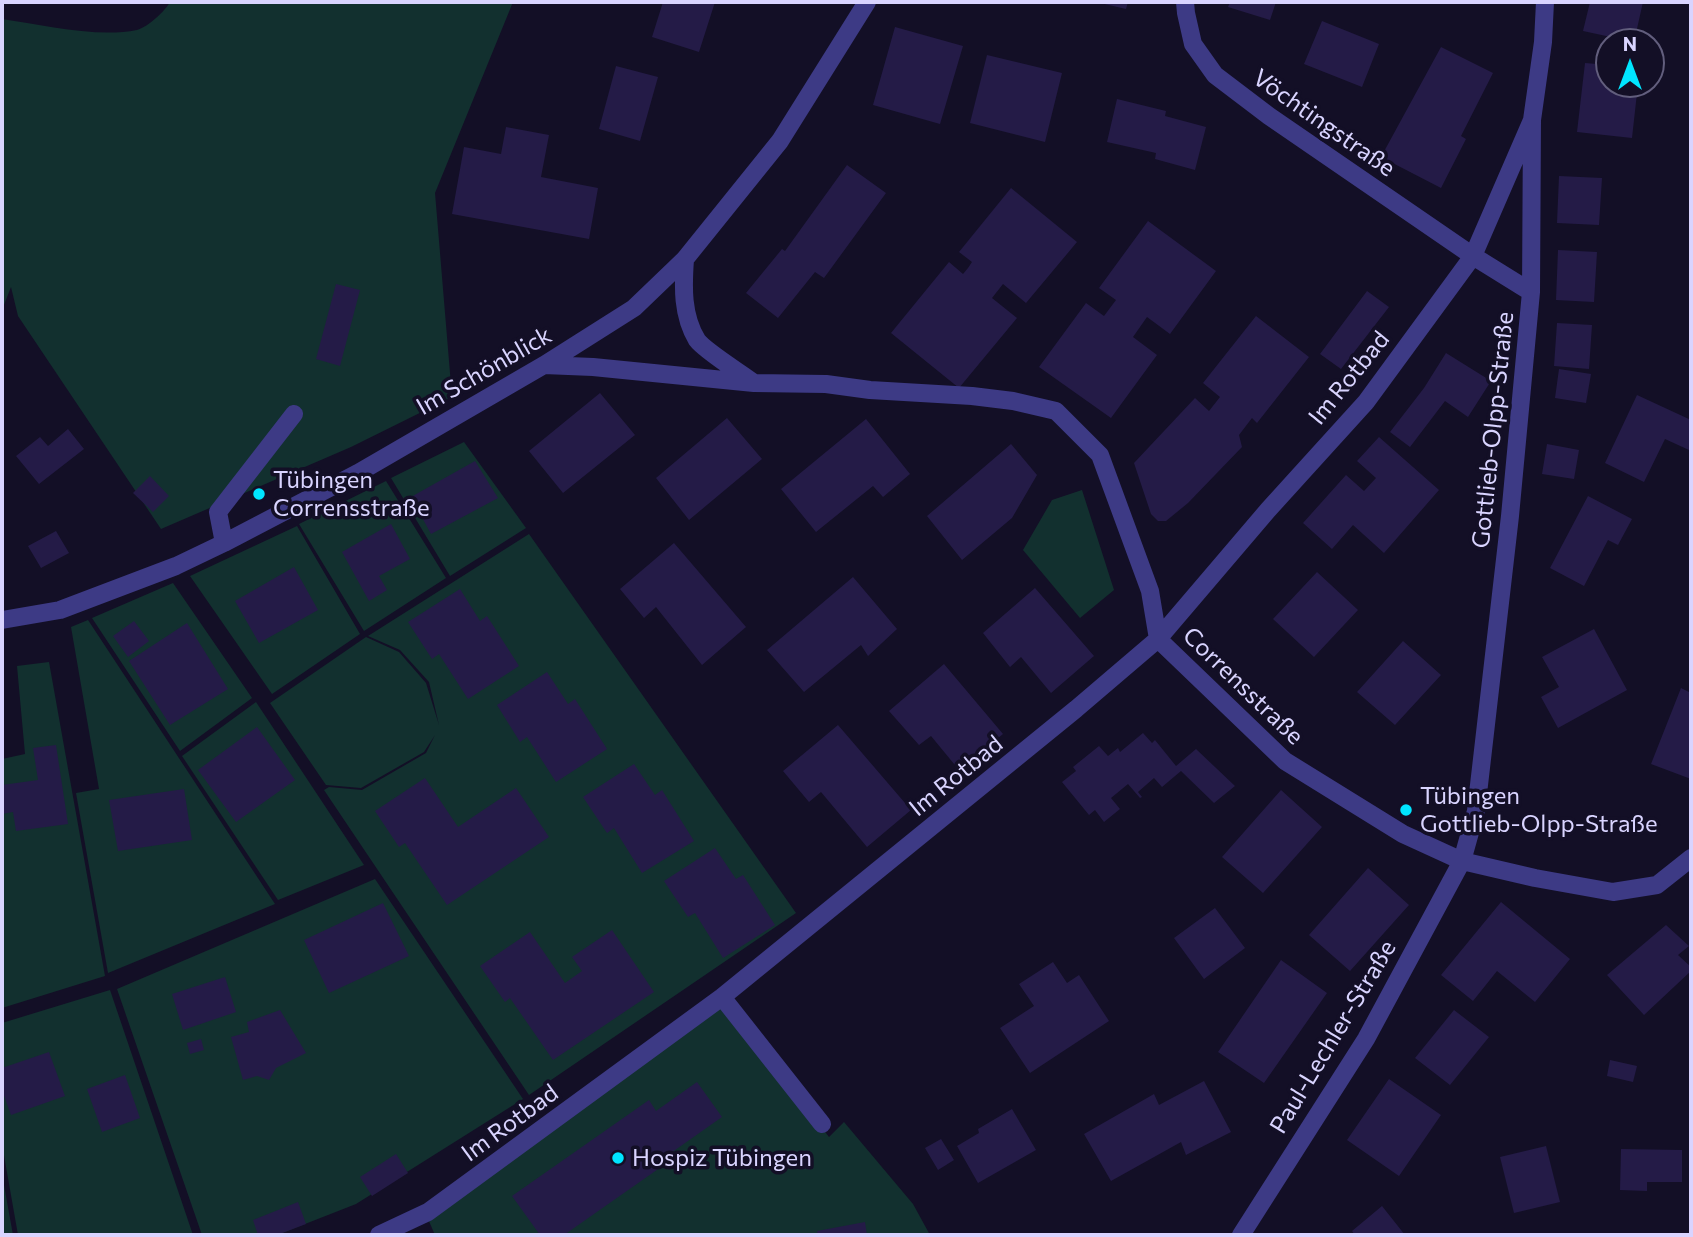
<!DOCTYPE html>
<meta charset="utf-8">
<style>
body{margin:0}
#map{position:relative;width:1693px;height:1237px;overflow:hidden;background:#130f26;font-family:Commissioner,sans-serif}
canvas{display:block}
.frame{position:absolute;inset:0;border:4px solid #d9d4ff;pointer-events:none}
.north{position:absolute;left:1595px;top:28px;width:70px;height:70px;box-sizing:border-box;background:#130f26;border:2px solid #625e7d;border-radius:50%;rotate:0deg;font-size:19px;font-weight:700;line-height:28px;text-align:center;color:#d9d4ff}
.north::after{content:'';display:block;margin:auto;width:24px;height:32px;background:#00e5ff;clip-path:polygon(50% 0,100% 100%,50% 72%,0 100%)}
</style>
<div id="map">
<canvas width="1693" height="1237"></canvas>
<div class="frame"></div>
<div class="north">N</div>
</div>
<script>
const ctx = document.querySelector('canvas').getContext('2d');
ctx.lineJoin = 'round';
function fill(path, color) {
  ctx.fillStyle = color;
  ctx.fill(path, 'evenodd');
}
function stroke(path, color, width, dash) {
  ctx.strokeStyle = color;
  ctx.lineWidth = width;
  ctx.lineCap = dash ? 'butt' : 'round';
  ctx.setLineDash(dash || []);
  ctx.stroke(path);
}
function drawText(font, color, halo, rows, align = 'center') {
  ctx.font = font + ' Commissioner,sans-serif';
  ctx.lineWidth = 7;
  ctx.setLineDash([]);
  ctx.textBaseline = 'middle';
  ctx.strokeStyle = halo;
  ctx.fillStyle = color;
  for (const [text, x, y, turn = 0] of rows) {
    ctx.save();
    ctx.translate(x, y);
    ctx.rotate((+turn || 0) * Math.PI / 180);
    ctx.textAlign = isNaN(turn) ? turn : align;
    if (halo) ctx.strokeText(text, 0, 0);
    ctx.fillText(text, 0, 0);
    ctx.restore();
  }
}
fill(new Path2D(`
 M170,2H513L435,193L452,397L351,447L161,529L18,316L11,287L2,310V19C43,25 97,38 137,30C148,27 165,11 170,2Z
 M464,442L526,528L450,576L391,478Z
 M386,481L446,578L364,631L299,524Z
 M1082,490L1114,590L1080,618L1023,550L1052,500Z
 M297,526L360,634L272,694L190,576Z
 M529,534L796,913L529,1095L324,790L329,787L362,790L426,753L435,735L424,752L361,788L326,785L270,703L366,637L399,652L426,683L439,725L429,682L400,650L368,636Z
 M173,583L252,698L180,751L92,618Z
 M88,620L275,904L108,973L76,793L99,789L71,627Z
 M49,662L105,976L2,1008V759L25,754L17,666Z
 M256,702L364,865L278,900L182,756Z
 M375,879L523,1099L356,1204L277,1235H202L117,989Z
 M110,990L193,1235H18L2,1144V1023Z
 M722,997L829,1137L844,1122L913,1204L930,1235H435L425,1212Z
 M2,1174L13,1235H2Z`), '#12302f');
fill(new Path2D(`
 M663,2H715L699,52L652,37Z
 M1096,2H1128L1126,9Z
 M1230,2H1276L1270,20L1228,7Z
 M1590,2H1643L1634,42L1583,31Z
 M1322,21L1379,44L1362,87L1304,64Z
 M895,27L963,46L940,124L873,105Z
 M1441,47L1493,73L1461,136L1466,139L1441,188L1381,157Z
 M987,55L1062,73L1045,142L970,123Z
 M1585,63L1609,65V84H1638L1632,138L1577,132Z
 M616,66L658,77L640,141L599,129Z
 M1117,99L1166,111L1165,116L1206,127L1195,170L1155,159L1156,153L1107,142Z
 M506,127L549,135L541,177L598,188L589,239L452,214L464,147L501,154Z
 M847,165L886,193L824,278L815,272L778,318L746,293L782,249L785,251Z
 M1559,176L1602,178L1599,225L1557,223Z
 M1011,188L1077,242L1026,303L1003,284L992,298L1017,318L959,388L891,333L949,262L963,274L968,268L972,262L959,252Z
 M1148,221L1216,271L1170,334L1147,317L1133,337L1157,355L1111,418L1039,367L1086,303L1104,316L1116,300L1099,288Z
 M1558,250L1597,252L1594,302L1556,300Z
 M336,284L360,290L340,366L316,359Z
 M1367,291L1389,307L1341,369L1320,354Z
 M1256,316L1309,357L1257,423L1252,418L1239,435L1242,447L1188,503L1166,521H1158L1151,514L1134,463L1195,398L1209,411L1220,397L1203,383Z
 M1557,323L1592,325L1589,369L1554,366Z
 M1446,353L1491,381L1468,417L1445,401L1410,447L1390,432L1424,388Z
 M1559,369L1591,374L1586,403L1555,398Z
 M600,393L635,435L563,493L529,451Z
 M1637,395L1691,420L1689,450L1665,439L1644,482L1605,463Z
 M727,418L762,459L689,520L656,478Z
 M866,419L910,474L883,497L873,486L816,532L781,489Z
 M68,429L84,449L39,484L16,456L40,437L48,446Z
 M1379,437L1439,490L1384,553L1353,525L1332,549L1303,523L1346,475L1364,491L1376,478L1357,461Z
 M1011,444L1037,475L1012,518L962,560L927,516Z
 M1547,444L1579,450L1574,479L1542,474Z
 M475,461L498,498L431,534L411,497Z
 M150,476L169,496L153,512L133,493Z
 M1588,496L1632,519L1618,545L1608,540L1584,586L1550,568Z
 M391,524L410,559L379,576L387,590L369,601L342,552Z
 M56,531L69,553L41,568L28,546Z
 M674,543L746,627L702,665L656,607L644,618L620,589Z
 M294,567L318,610L259,643L235,601Z
 M1317,572L1358,610L1314,657L1273,619Z
 M853,577L897,629L868,656L861,645L804,692L767,650Z
 M1035,588L1094,656L1051,693L1021,657L1010,667L983,633Z
 M460,589L480,621L487,616L519,666L468,699L439,654L432,659L408,622Z
 M134,621L149,641L128,657L113,636Z
 M187,623L228,689L170,725L129,661Z
 M1594,629L1627,690L1558,728L1541,697L1559,687L1542,657Z
 M1403,641L1441,675L1395,725L1357,692Z
 M944,664L1003,734L959,770L931,736L919,745L889,711Z
 M547,672L568,704L575,699L607,749L556,782L527,737L520,742L497,705Z
 M1681,688L1691,693V779L1651,764Z
 M838,725L911,810L867,847L821,792L809,802L783,771Z
 M257,727L295,780L236,822L198,770Z
 M1143,733L1152,743L1155,740L1176,766L1196,749L1235,786L1214,803L1181,771L1162,787L1154,778L1138,792L1142,797L1140,798L1128,784L1111,798L1120,809L1104,822L1095,810L1089,815L1062,782L1076,771L1073,767L1099,746L1108,756L1118,748L1120,752Z
 M56,745L68,824L16,831L13,812L2,814V785L38,780L33,748Z
 M634,764L655,795L662,790L694,841L642,873L614,828L607,833L583,797Z
 M425,778L458,827L516,788L549,837L447,905L405,843L399,847L375,811Z
 M184,789L192,840L118,851L109,800Z
 M1281,790L1322,827L1263,893L1222,857Z
 M715,848L736,879L743,875L775,925L723,958L695,913L688,917L664,881Z
 M1368,868L1409,905L1350,971L1309,935Z
 M1501,902L1570,959L1535,1002L1497,971L1473,1001L1441,975Z
 M383,903L409,956L329,993L304,940Z
 M1215,908L1245,948L1204,979L1174,938Z
 M1666,925L1689,946L1678,955L1691,967V971L1644,1015L1607,975Z
 M612,930L654,992L553,1060L510,998L505,1002L480,966L530,932L565,983L582,971L572,957Z
 M1281,960L1327,993L1264,1083L1218,1052Z
 M1053,962L1067,983L1079,975L1109,1021L1030,1073L1000,1028L1034,1006L1019,984Z
 M225,977L236,1012L183,1030L172,994Z
 M280,1010L306,1053L276,1068L269,1080L257,1076L243,1080L231,1037L249,1032L247,1022Z
 M1454,1010L1489,1037L1450,1085L1415,1058Z
 M201,1039L204,1050L190,1054L187,1043Z
 M49,1052L65,1096L11,1115L2,1090V1068Z
 M1610,1060L1637,1066L1633,1082L1607,1076Z
 M125,1075L140,1118L102,1132L87,1089Z
 M1389,1079L1441,1115L1399,1176L1347,1140Z
 M1204,1081L1231,1132L1186,1155L1181,1142L1111,1181L1084,1134L1154,1094L1159,1105Z
 M697,1082L722,1117L668,1155L671,1160L564,1235H540L512,1196L649,1100L656,1111Z
 M1012,1109L1036,1150L978,1183L957,1146L979,1133L978,1129Z
 M941,1139L954,1160L938,1170L925,1148Z
 M1546,1146L1560,1202L1514,1213L1500,1157Z
 M1621,1149L1682,1150V1182H1647V1191L1620,1190Z
 M396,1154L408,1173L372,1196L360,1177Z
 M298,1202L306,1224L277,1235H258L253,1220Z
 M1382,1206L1405,1235H1355L1352,1231Z
 M865,1222L867,1235H818L817,1231Z`), '#241b47');
stroke(new Path2D(`
 M1185,2L1186,13L1193,44L1215,75L1269,116L1473,256L1531,292
 M685,259C683,287 682,315 697,340C705,351 741,373 754,383
 M544,365L593,367L754,383L826,384L870,390L972,396L1013,401L1056,411L1100,455L1150,591L1158,639L1285,761L1403,834L1462,861L1535,878L1613,892L1657,885L1691,858
 M224,543L218,512L294,414
 M2,620L60,610L176,566L224,543L358,473L544,365L634,308L685,259L780,141L867,2
 M722,997L822,1124
 M379,1235L428,1212L722,997L1076,709L1158,639L1268,510L1366,402L1473,256L1532,120
 M1241,1235L1366,1039L1462,861L1476,811L1510,516L1531,292L1532,120L1543,42L1545,2`), '#3d3a85', 18);
for (const [x, y, r, color] of [
 [259,494,7,"#00e5ff"],
 [1406,810,7,"#00e5ff"],
 [618,1158,7,"#00e5ff"]
]) {
  const dot = new Path2D();
  dot.arc(x, y, r, 0, 2 * Math.PI);
  ctx.fillStyle = color;
  ctx.fill(dot);
  stroke(dot, '#130f26', 2.5);
}
drawText('24px', '#d9d4ff', '#130f26', [
 ["Vöchtingstraße",1324,123,35],
 ["Im Schönblick",484,371,-30],
 ["Im Rotbad",1349,378,-51],
 ["Gottlieb-Olpp-Straße",1493,430,-84],
 ["Corrensstraße",1243,686,44],
 ["Im Rotbad",956,776,-39],
 ["Paul-Lechler-Straße",1333,1037,-59],
 ["Im Rotbad",510,1123,-36]
]);
drawText('24px', '#d9d4ff', '#130f26', [
 ["Tübingen",273,480],
 ["Corrensstraße",273,508],
 ["Tübingen",1420,796],
 ["Gottlieb-Olpp-Straße",1420,824],
 ["Hospiz Tübingen",632,1158]
], 'left');
</script>
